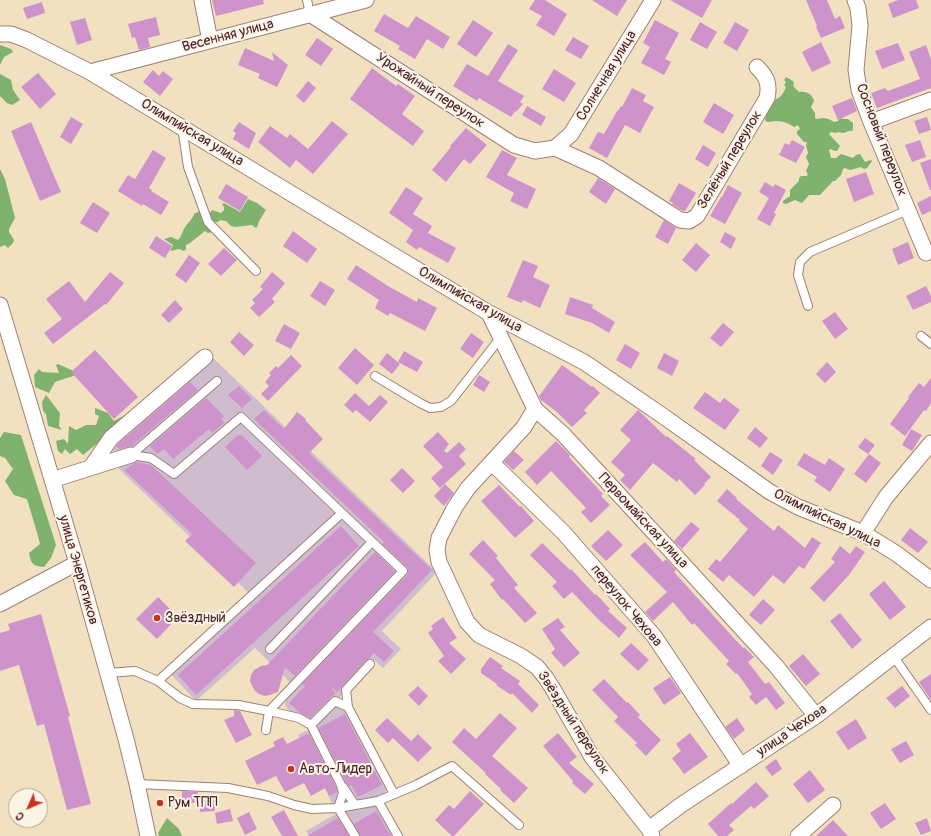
<!DOCTYPE html>
<meta charset="utf-8">
<style>
body{margin:0}
#map{position:relative;width:931px;height:836px;overflow:hidden;background:#f1e1c1;font-family:Pangolin,sans-serif}
canvas{display:block}
.north{position:absolute;left:8px;top:788px;width:40px;height:40px;box-sizing:border-box;background:#fcf5e5;border:1px solid #b59f9b;border-radius:50%;rotate:225deg;font-size:11px;font-weight:700;line-height:16px;text-align:center;color:#4a1f2b}
.north::after{content:'';display:block;margin:auto;width:14px;height:18px;background:#c8321e;clip-path:polygon(50% 0,100% 100%,50% 72%,0 100%)}
</style>
<div id="map">
<canvas width="931" height="836"></canvas>
<div class="north">С</div>
</div>
<script>
const ctx = document.querySelector('canvas').getContext('2d');
ctx.lineJoin = 'round';
function fill(path, color) {
  ctx.fillStyle = color;
  ctx.fill(path, 'evenodd');
}
function stroke(path, color, width, dash) {
  ctx.strokeStyle = color;
  ctx.lineWidth = width;
  ctx.lineCap = dash ? 'butt' : 'round';
  ctx.setLineDash(dash || []);
  ctx.stroke(path);
}
function drawText(font, color, halo, rows, align = 'center') {
  ctx.font = font + ' Pangolin,sans-serif';
  ctx.lineWidth = 4;
  ctx.setLineDash([]);
  ctx.textBaseline = 'middle';
  ctx.strokeStyle = halo;
  ctx.fillStyle = color;
  for (const [text, x, y, turn = 0] of rows) {
    ctx.save();
    ctx.translate(x, y);
    ctx.rotate((+turn || 0) * Math.PI / 180);
    ctx.textAlign = isNaN(turn) ? turn : align;
    if (halo) ctx.strokeText(text, 0, 0);
    ctx.fillText(text, 0, 0);
    ctx.restore();
  }
}
fill(new Path2D(`
 M211,356L437,572L382,631L401,649L383,668L374,660L340,697L386,787L382,813L395,836H309L306,831L336,814L329,796L298,735L308,730L285,706L289,681L255,648L196,701L171,674L254,598L119,469L111,441Z`), '#cfbdcf');
fill(new Path2D(`
 M0,45L11,49L13,52L4,57L0,65Z
 M0,74L11,80L13,90L20,100L12,105L7,103L0,96Z
 M786,77L793,81L794,84L793,86L799,92C806,91 812,94 814,101L811,107L815,113V118L817,119C823,117 828,118 834,122L838,121L841,118L843,119H848L853,123V129L852,131H849L843,133L838,132L836,133L831,132L829,134L840,146L837,151H835L830,149L829,150L831,158H836L841,154L853,158L856,155L860,154L865,162L871,160L872,161L867,168L864,169L861,167L850,170L845,168L843,169L841,175L835,181H833L820,195H809L802,203L795,200L786,204L783,203V201L790,196V190L799,181V178L801,176H806L808,175L806,171L809,164L806,157L808,153L806,145L807,142H804L797,134V131L800,129L798,125L794,127C784,120 778,121 767,122L765,120L767,112L771,108L773,101C782,96 782,96 786,87L784,85L786,82L784,80Z
 M0,169L5,179L15,218L9,229V232L14,240L13,243L8,248L5,245L0,247Z
 M248,199L257,203L266,210L259,221L258,225L256,228L252,225L235,227L231,226L226,221L220,220L218,222H215L209,216V214L212,210L221,213L224,210V207L222,204L224,203L240,212Z
 M202,211L212,232L208,233L205,231L190,243L186,245V249L184,251L179,249L170,251L173,245L164,239L171,237L178,240C182,236 182,232 185,227C189,222 192,219 195,213Z
 M58,364L76,372V375L55,382L49,393L35,387L34,375L39,369L42,372L59,373L56,365Z
 M46,395L60,413L59,426L62,430L48,426L46,414L43,411L42,402Z
 M95,408L108,413L114,421L127,414L128,418L83,455L77,449L70,454L65,449L62,454L58,451L56,441L64,439L68,444L69,426L76,430L86,425H96L99,416L95,414Z
 M4,432L21,435L56,545L51,558L44,567C33,566 31,564 29,553L40,544L38,536L27,499L14,495L5,481L13,469L5,458L0,456V438Z
 M167,818L179,829L182,836H159L158,833Z`), '#7fb26d');
fill(new Path2D(`
 M212,0H263L264,4L216,16Z
 M535,0H545L567,14L554,36L536,25L542,16L529,9Z
 M592,0H627L617,16Z
 M670,0H712L702,18Z
 M806,0H827L835,19L840,16L845,28L821,38L816,27L817,26Z
 M898,0H916L919,8L893,18L888,4Z
 M42,2L45,13L27,19L23,8Z
 M384,14L408,28L416,16L450,37L443,49L427,39L415,59L398,49L400,46L374,31Z
 M156,17L160,35L148,38L150,47L139,50L135,37L132,38L128,24Z
 M85,18L92,40L77,45L70,22Z
 M473,20L493,33L476,57L457,44Z
 M655,20L679,33L665,59L671,62L664,75L641,63L650,47L643,43Z
 M700,22L717,32L707,49L690,40Z
 M735,22L749,30L737,51L723,43Z
 M573,37L589,46L581,59L565,50Z
 M317,38L333,49L321,66L305,55Z
 M821,42L831,63L812,72L802,52Z
 M898,43L905,60L882,69L875,51Z
 M508,44L518,50L498,81L524,96L520,102L523,104L516,112L515,111L511,117L479,98L477,101L453,86L467,64L488,76Z
 M926,45L931,59V88L877,108L871,93L885,88L888,91L920,79L909,52Z
 M245,48L274,61L272,52L288,65L277,87L258,78L260,74L238,65Z
 M372,68L396,86L398,84L415,96L402,114L424,131L413,146L350,99Z
 M554,69L576,83L564,102L542,89Z
 M153,70L159,76L163,71L173,79L160,96L143,82Z
 M38,73L56,94L40,109L21,87Z
 M308,81L316,88L304,103L296,96Z
 M632,88L646,95L643,101L654,107L640,133L625,125L607,158L589,148L598,132L604,134L617,111H618L621,106L622,107Z
 M852,98L857,111L838,120L832,106Z
 M714,103L734,115L723,134L703,122Z
 M527,106L546,117L541,126L522,115Z
 M71,117L83,124L71,144L60,137Z
 M927,117L931,130L919,134L914,121Z
 M332,121L348,134L313,174L296,160L290,168L258,142L270,126L287,138L290,134L308,149Z
 M31,122L61,192L40,201L11,131Z
 M239,122L256,133L249,149L233,139L236,133L233,131Z
 M466,128L487,145L470,164L464,159L446,182L432,170L451,147L450,146Z
 M792,140L805,147L796,163L779,155L785,143L789,145Z
 M920,140L926,157L912,162L905,145Z
 M703,145L716,153L708,167L695,159Z
 M153,150L166,158L149,188L152,190L151,191L169,202L161,215L143,204L142,206L118,191L128,175L135,179Z
 M502,150L517,158L507,175L536,189L527,209L510,201L514,193L486,177Z
 M931,159V190H930L920,163Z
 M866,172L874,194L854,202L846,179Z
 M598,178L615,189L606,204L589,192Z
 M765,182L773,187L775,184L786,190L774,213L776,214L770,226L757,219L769,198L759,192Z
 M679,183L696,193L685,211H683L672,204L673,203L669,201Z
 M226,184L248,197L240,211L218,198Z
 M728,185L742,193L725,224L710,216L721,197H722Z
 M406,187L423,198L413,214L432,226L428,233L456,248L448,263L419,247L417,250L406,242L413,230L389,213Z
 M931,196V211L922,215L917,203Z
 M93,202L110,213L97,233L80,223Z
 M664,220L676,228L668,244L655,237Z
 M293,231L317,249L307,263L283,246Z
 M725,232L736,238L731,249L720,242Z
 M156,236L172,246L165,258L149,248Z
 M908,242L914,258L898,265L892,249Z
 M696,243L710,255L696,272L682,260Z
 M224,248L237,260L221,276L208,264Z
 M189,255L200,263L186,283L175,275Z
 M523,260L538,266L533,277L550,285L540,308L523,300L522,303L507,297Z
 M356,265L388,286L417,302L418,298L437,308L425,331L390,313L388,316L375,308L379,300L347,279Z
 M110,272L124,283L106,305L105,304L53,344L44,333L62,319L46,299L69,281L85,302Z
 M272,272L285,283L272,299L275,302L259,317L250,308L255,303L252,300L263,289L260,287Z
 M320,281L335,290L325,306L310,296Z
 M926,286L931,296V302L913,310L906,296Z
 M570,297L593,305L592,308L615,322L609,333L592,323L565,314Z
 M175,300L183,309L169,323L161,315Z
 M835,312L848,329L835,339L822,321Z
 M723,323L734,332L721,347L710,338Z
 M284,324L300,333L291,349L275,341Z
 M239,332L254,345L244,356L230,342Z
 M471,333L484,342L473,358L460,349Z
 M625,344L640,353L631,369L616,360Z
 M355,348L374,365L357,385L338,368Z
 M95,350L138,397L114,419L71,372Z
 M404,351L423,362L417,372L398,362Z
 M387,353L400,364L392,374L379,364Z
 M664,353L679,361L672,376L657,368Z
 M291,355L302,366L268,401L261,394L269,386L265,382L271,375L269,373L276,366L278,368Z
 M827,362L836,372L825,383L816,374Z
 M562,365L592,387L593,386L600,393L584,410L587,413L572,427L557,412L541,400L539,396Z
 M479,375L490,382L484,392L473,385Z
 M931,378V403L926,411L924,410L905,436L890,424L909,398L908,397L919,383L924,387Z
 M190,382L198,390L132,446L119,449L116,446L118,444Z
 M239,386L252,399L242,408L228,395Z
 M705,392L720,403L724,398L740,410L725,430L693,408Z
 M355,393L369,406L380,395L388,402L370,422L356,410L353,413L344,405Z
 M206,398L224,416L221,419L224,423L212,433L209,429L173,459L164,449L157,454L150,446Z
 M264,410L284,429L297,412L306,419L305,420L323,439L309,453L432,570L373,632L394,651L384,662L374,653L369,659L366,660L337,692L331,686L335,694L331,697L310,718L299,712L289,703L305,686L302,684L407,575L408,570L407,567L382,544L384,542L254,419Z
 M638,410L666,437L667,436L696,459L694,460L711,477L704,484L705,485L695,495L679,479L677,482L653,463L630,490L620,480L625,475L611,462L631,440L620,430Z
 M755,427L768,438L760,448L747,438Z
 M911,429L922,435L912,451L902,445Z
 M438,432L449,444L444,451L447,453L459,442L466,449L459,456L466,464L440,488L431,478L443,467L423,446Z
 M238,435H242L262,456L247,470L225,447Z
 M865,438L875,445L868,454L858,447Z
 M556,441L570,455L569,457L603,494L601,496L610,505L591,523L581,512L586,508L551,471L537,485L525,472Z
 M514,451L524,460L513,470L504,462Z
 M770,452L783,460L773,475L761,466Z
 M804,453L825,465L829,458L845,469L830,492L814,481L817,477L797,465Z
 M869,454L881,463L866,483L854,474Z
 M136,462L151,465L256,563L234,587L185,541L192,534L124,470Z
 M402,468L415,481L403,493L390,480Z
 M445,484L454,493L444,506L434,496Z
 M499,485L520,507L521,506L534,521L515,538L481,501Z
 M727,489L737,498L736,499L774,531L778,525L805,548L812,537L821,543L804,569L799,566L784,584L773,575L754,597L729,575L723,582L708,569L716,559L720,562L748,529L739,521L740,520L717,501Z
 M691,522L700,529L682,549L674,541Z
 M341,526L359,546L196,695L178,675Z
 M910,528L928,542L918,553L901,540Z
 M608,530L623,545L606,561L591,546Z
 M483,540L498,556L496,558L518,585L514,588L537,613L525,623L503,599L502,600L490,584L495,580L469,554Z
 M645,542L663,562L666,559L676,570L674,572L721,624L743,648L744,647L754,657L748,662L765,684L769,682L785,703L776,710L766,697L756,705L749,697L752,694L737,673L736,674L726,664L729,661L694,623L692,625L673,602L653,621L645,612L667,592L630,555Z
 M542,543L570,570L571,569L595,595L596,594L610,609L608,611L627,628L619,638L599,620L572,592L564,599L552,586L557,582L530,555Z
 M840,546L850,554L856,546L865,552L849,575L824,602L810,588L835,562L831,559Z
 M375,552L395,571L295,676L285,667L278,692L270,695L265,696L259,694L255,691L252,686L250,681L251,675L254,670L261,666L267,665Z
 M884,581L906,607L890,620L869,594Z
 M158,597L178,617L157,639L136,619Z
 M763,599L775,610L761,625L749,615Z
 M840,613L862,640L852,649L830,621Z
 M41,614L70,716L68,717L91,804L67,810L44,724L37,726L19,665L0,671V633L10,630L8,624Z
 M443,617L457,638L449,643L466,659L451,674L438,661L444,656L428,633L433,629L431,626Z
 M558,618L565,627L560,630L580,653L564,667L551,653L555,649L542,629Z
 M631,643L649,660L638,671L620,654Z
 M803,654L820,674L806,686L789,666Z
 M490,657L503,666L501,668L520,681L518,684L539,705L532,713L512,693L511,695L496,685L497,684L481,673V669Z
 M931,674V700L919,682Z
 M670,677L681,693L664,705L653,688Z
 M604,679L627,703L628,702L640,715L638,717L661,740L646,756L635,745L637,743L614,721L618,717L592,690Z
 M418,686L428,696L419,706L408,695Z
 M902,686L910,696L895,708L886,698Z
 M234,710L240,711L252,735L236,743L224,720L234,716Z
 M500,713L517,728L492,756L528,788L514,803L500,790L501,789L485,774L486,773L452,742L464,728L476,739Z
 M345,714L382,785L358,797L351,785L349,786L346,782L318,728Z
 M387,718L411,741L418,734L432,748L418,762L393,738L388,743L375,730Z
 M737,718L745,730L734,739L725,727Z
 M856,719L867,738L848,750L836,732Z
 M309,733L336,787L337,792L329,796L325,788L311,796L304,783L285,792L276,776L257,785L245,761L275,746L273,742L283,737L287,744Z
 M558,733L577,757L569,763L594,784L585,794L572,783L573,781L543,746Z
 M690,733L708,757L684,774L672,758L681,751L676,744Z
 M906,741L914,755L900,763L891,749Z
 M776,759L782,769L772,776L765,767Z
 M810,770L825,790L808,803L793,784Z
 M756,782L769,796L754,809L751,806L729,825L734,830L727,836H718L708,824L731,803L732,804Z
 M182,791L198,792L197,803L182,802Z
 M470,791L484,804L454,836H452L435,820L449,805L454,809Z
 M214,794L215,811L200,812L199,795Z
 M885,803L896,819L881,829L870,813Z
 M230,809L233,821L217,824L215,813Z
 M284,810L298,836H282L271,817Z
 M376,811L391,836H360L354,824Z
 M249,812L257,829L245,835L237,818Z
 M338,818L349,836H307Z
 M927,818L931,831L921,835L915,823Z
 M833,820L848,836H816Z`), '#cf93cc');
const lane = new Path2D(`
 M307,0L310,14
 M182,127L188,167L208,222L256,271
 M808,306L798,275L800,262L810,252L908,210
 M921,336L931,344
 M375,376L420,403L430,408L441,407L451,401L501,337
 M270,649L372,542
 M894,657L931,710
 M108,673L135,671L158,681L180,698L193,704L238,705L269,711L403,571L241,417L174,474L151,458L131,455L217,381
 M158,681L342,513
 M348,707L346,690L370,664
 M311,725L335,701L348,707L394,794
 M266,730L269,711L299,718L311,725L341,785L343,793L338,808
 M137,784L228,788L268,796L294,805L312,809L338,808L355,836
 M343,787L355,805
 M378,801L416,785L452,766L519,825
 M338,808L378,801L398,836`);
const street = new Path2D(`
 M202,0L210,41
 M855,0L858,8L860,26L856,70L859,90L871,122L926,253
 M310,14L514,145L535,151L555,148
 M0,34H11L27,40L90,72L489,313L584,362L663,416L770,492L798,507L863,533L897,554L931,580
 M90,72L366,0
 M871,122L931,100
 M555,148L599,168L680,220L689,221L697,216L767,98C770,84 767,77 757,67
 M555,148L571,134L653,0
 M0,305L77,563L126,739L137,784L148,836
 M489,313L535,409L563,434L671,551L776,666L816,716
 M535,409L524,427L468,488L455,507L439,538L437,550L439,562L467,622L479,635L521,656L537,667L546,678L553,689L592,757L649,829L652,836
 M492,463L563,532L654,636L741,766
 M91,467L111,438L205,357
 M52,480L131,455
 M863,533L886,497L931,443
 M0,604L77,563
 M649,829L681,805L816,716L931,627
 M798,836L833,805`);
stroke(lane, '#9e8076', 10);
stroke(street, '#9e8076', 17);
stroke(lane, '#fff', 8);
stroke(street, '#fff', 15);
for (const [x, y, r, color] of [
 [157,618,4,"#c8321e"],
 [291,769,4,"#c8321e"],
 [160,803,4,"#c8321e"]
]) {
  const dot = new Path2D();
  dot.arc(x, y, r, 0, 2 * Math.PI);
  ctx.fillStyle = color;
  ctx.fill(dot);
  stroke(dot, '#fcf5e5', 1.5);
}
drawText('14px', '#4a1f2b', '#fcf5e5', [
 ["Весенняя улица",228,36,-15],
 ["Солнечная улица",607,76,-59],
 ["Урожайный переулок",430,91,33],
 ["Олимпийская улица",192,133,31],
 ["Сосновый переулок",881,140,69],
 ["Зелёный переулок",730,160,-59],
 ["Олимпийская улица",470,300,30],
 ["Олимпийская улица",827,519,26],
 ["Первомайская улица",643,521,47],
 ["улица Энергетиков",78,570,74],
 ["переулок Чехова",626,606,50],
 ["Звёздный переулок",573,723,57],
 ["улица Чехова",792,731,-34]
]);
drawText('14px', '#4a1f2b', '#fcf5e5', [
 ["Звёздный",165,618],
 ["Авто-Лидер",299,769],
 ["Рум ТПП",168,803]
], 'left');
</script>
